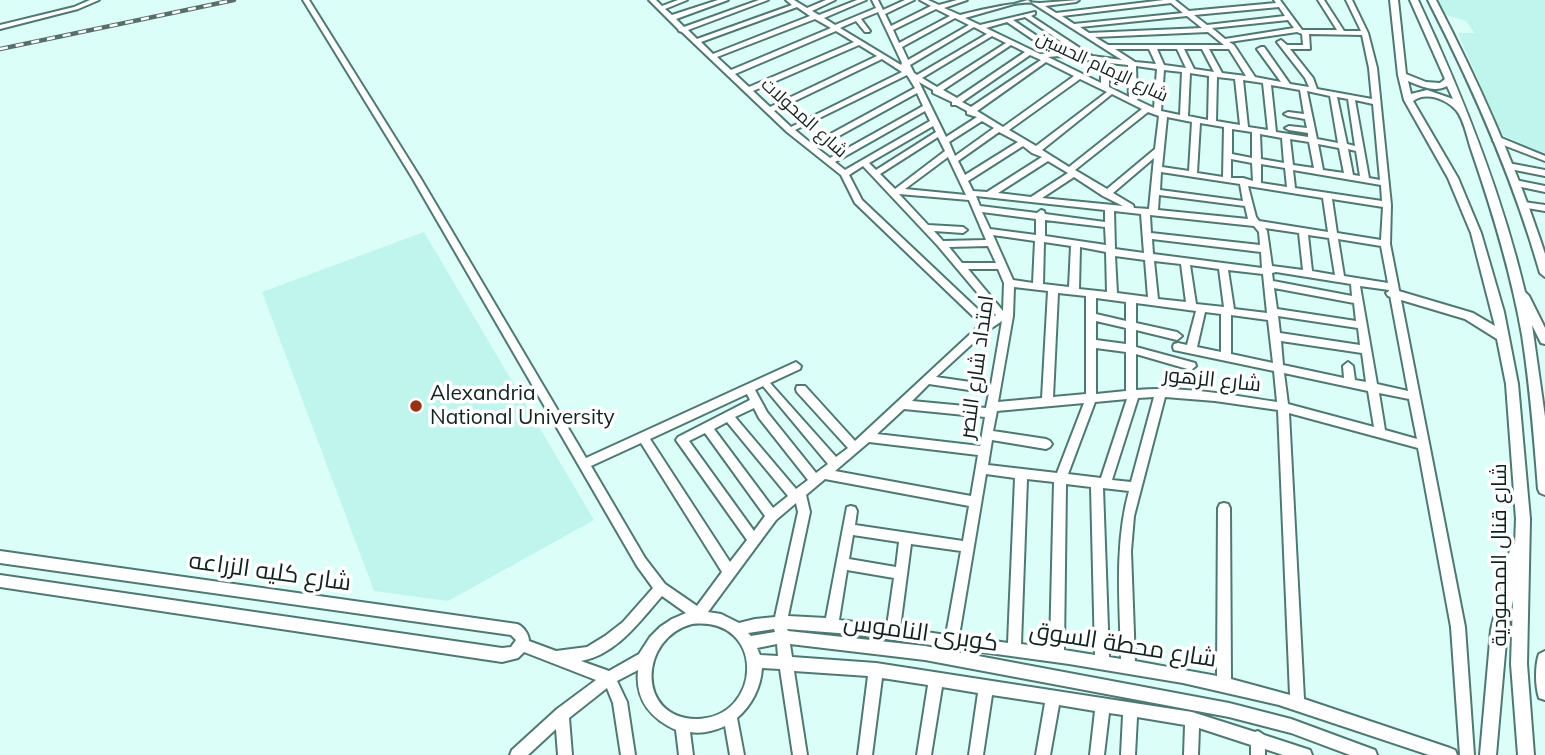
<!DOCTYPE html>
<meta charset="utf-8">
<style>
body{margin:0}
canvas{display:block;background:#dbfef8}
</style>
<canvas width="1545" height="755"></canvas>
<script>
const ctx = document.querySelector('canvas').getContext('2d');
ctx.lineJoin = 'round';
function fill(path, color) {
  ctx.fillStyle = color;
  ctx.fill(path, 'evenodd');
}
function stroke(path, color, width, dash) {
  ctx.strokeStyle = color;
  ctx.lineWidth = width;
  ctx.lineCap = dash ? 'butt' : 'round';
  ctx.setLineDash(dash || []);
  ctx.stroke(path);
}
function drawText(font, color, halo, rows, align = 'center') {
  ctx.font = font + ' Mulish,Cairo,sans-serif';
  ctx.lineWidth = 7;
  ctx.setLineDash([]);
  ctx.textBaseline = 'middle';
  ctx.strokeStyle = halo;
  ctx.fillStyle = color;
  for (const [text, x, y, turn = 0] of rows) {
    ctx.save();
    ctx.translate(x, y);
    ctx.rotate((+turn || 0) * Math.PI / 180);
    ctx.textAlign = isNaN(turn) ? turn : align;
    if (halo) ctx.strokeText(text, 0, 0);
    ctx.fillText(text, 0, 0);
    ctx.restore();
  }
}
fill(new Path2D(`
 M1436,0H1545V154L1502,135L1458,33H1474L1473,31L1466,21L1443,14Z
 M424,232L594,520L448,601L374,591L262,292Z`), '#bff5ec');
const minor = new Path2D(`
 M90,0H99L78,9L0,29V25L74,7Z
 M303,0H309L421,179L586,458L796,362L801,366L800,369L770,383L836,457L848,448L797,392L796,389L797,386H805L855,441L981,324L855,203L841,175L787,132L682,32L679,31L678,29L649,0H656L662,6L678,0H687L665,9L672,15L718,0H728L676,19L684,27L759,0H768L688,30L697,39L792,5L786,0H794L807,8L826,0H835L812,11L819,15L857,0H866L824,18L835,25L876,8L872,0H878L883,10L905,0H914L885,14L891,26L931,6L920,0H928L939,5L957,0H967L944,8L960,15C979,10 1022,0 1040,3L1079,0L1076,2L1045,6L1056,13L1164,0H1175L1189,11L1276,3L1274,0H1280L1302,30H1337L1318,0H1324L1344,31H1361L1346,0H1352L1368,33L1377,68L1391,205L1390,244L1465,627L1474,755H1460L1451,627L1418,448L1289,413L1304,699L1450,748L1455,750L1457,755H1429L1279,705L1183,683L1069,664L851,634L787,629L788,631L925,646L1229,703L1291,719L1375,750L1377,755H1350L1291,733L1229,717L925,660L790,644L792,657L876,663L1192,712L1255,732L1258,731L1264,735L1310,750L1312,755H1283L1265,749V755H1251V745L1199,728L1198,755H1184L1185,725L1137,717L1135,755H1121L1123,715L1109,713L1104,755H1090L1095,711L1059,705L1050,755H1036L1045,703L992,695L983,755H969L978,693L942,687L931,755H917L928,685L882,678L872,755H858L868,676L794,671L807,755H793L780,669L762,668C761,688 751,706 737,718L744,755H730L725,726C714,731 702,734 690,732L693,755H679L676,730C650,718 635,700 638,670L617,681L627,702L635,755H621L613,703L607,688L569,718L572,755H558L556,729L528,755H510L512,750L557,709L596,680L524,652L518,658L502,662L0,587V575L502,648L511,647L516,640L511,635L0,563V551L517,624C523,626 529,634 529,641L556,651L587,647L605,636L623,622L653,588L637,566L413,179ZM1028,0L1029,1L1122,60L1092,56L1031,16L1035,14V12L980,25L965,18ZM1171,3L1183,13L1074,24L1062,16ZM797,7L810,16L713,54L701,42ZM1279,7L1285,16L1207,25L1194,15ZM936,9L950,16L899,43L893,30ZM878,12L902,63L901,65L840,28L856,21L865,32H869L870,31L861,19ZM1187,16L1202,28L1089,33L1080,27ZM1025,17L1081,55L1061,52L1013,20ZM955,18L969,25L908,60L902,47ZM815,19L831,28L731,70L717,57ZM1288,20L1294,28L1225,39L1212,28ZM1007,22L1053,53L1040,54L986,28ZM974,27L987,34L917,75L914,73L910,65ZM836,31L854,42L749,87L735,74ZM1208,32L1224,45H1108L1095,37ZM1297,32L1302,34L1303,45H1287L1281,40L1277,42L1305,78L1309,87L1290,84L1264,47H1261L1257,49L1281,82L1255,77L1234,45L1229,42ZM1309,34L1362,35L1369,68L1372,99L1317,89L1313,78L1290,49H1310ZM992,36L1006,43L937,87L922,78ZM859,45L877,56L770,107L753,91ZM1011,45L1025,52L957,98L943,90ZM1115,49H1149L1156,64L1135,62ZM1157,49H1177L1186,68L1164,65ZM1184,49H1202L1214,72L1194,69ZM1209,49H1229L1246,76L1222,73ZM1030,55L1041,60L971,107L962,102ZM1059,56L1101,62V83L1048,57ZM882,59L902,72L791,127L774,111ZM1046,62L1074,76L1003,127L977,111ZM1109,63L1128,65L1129,97L1109,87ZM1136,66L1157,69L1154,108L1137,100ZM1164,70L1182,72L1180,115L1161,111ZM1190,73L1209,76L1208,120L1188,116ZM907,75L915,88L812,144L795,130ZM1217,77L1235,79L1240,125L1216,121ZM1080,79L1107,92L1036,146L1009,130ZM1243,80L1263,83L1268,130L1248,127ZM919,82L933,90V93L952,102V105H956L967,111V114L977,117L946,137ZM1271,85L1300,90L1304,114L1288,112L1284,114L1288,116L1305,119L1307,128L1289,126L1285,128L1289,130L1308,133V137L1276,132ZM1307,91L1330,96L1338,143L1317,139ZM917,93L923,106L830,158L817,148ZM1112,94L1142,109L1069,167L1042,150ZM1337,97L1348,99L1355,146L1347,144ZM1355,100L1373,104L1380,180L1369,178ZM925,111L930,121L845,170L835,162ZM1148,112L1159,116L1155,149L1107,189L1075,170ZM1167,117L1192,122L1189,171L1162,167ZM982,121L994,128L955,156L949,142ZM1200,123L1224,127L1223,177L1197,173ZM933,126L936,132L876,170L869,163ZM1232,129L1252,132V158L1232,154ZM999,132L1018,142L965,175L958,161ZM1260,134L1282,138L1284,163L1261,159ZM938,137L945,151L895,189L880,174ZM1290,139L1309,142L1314,168L1293,165ZM1318,144L1339,148L1344,173L1323,170ZM1023,146L1032,153L1042,157L987,192L973,191L968,181ZM1348,149L1356,151L1360,176L1353,175ZM948,157L966,195L905,189ZM1154,158L1149,209L1134,208L1133,205L1113,193ZM1231,159L1252,163L1253,181L1243,178H1231ZM1048,161L1068,173L1031,197L998,193ZM1261,164L1285,168L1287,187L1261,183ZM863,166L938,246L996,315L989,320L862,200L849,175ZM1293,170L1381,185L1382,201L1295,188ZM1161,172L1240,184L1243,201L1160,190ZM1074,177L1103,196L1123,206L1042,198ZM1248,186L1323,198L1328,232L1259,221L1256,217ZM899,194L969,200L986,240L943,241L934,231L963,233L967,230L963,227L928,225ZM1159,195L1245,206L1248,219L1158,210ZM976,196L1105,210V222L1045,214L1044,211L1041,210L1037,213L980,206ZM1332,199L1383,207L1381,240L1337,233ZM1114,211L1141,214L1144,253L1115,249ZM982,212L1036,219V235L990,229ZM1150,215L1254,226L1259,232L1260,245L1151,233ZM1045,220L1105,227L1106,245L1045,236ZM1265,228L1299,233L1303,270L1272,266L1267,231ZM993,235L1035,241L1033,283L1013,280ZM1308,235L1329,238L1335,275L1312,271ZM1152,239L1261,252L1262,268L1153,254ZM1338,239L1381,246L1388,283L1344,276ZM1044,242L1071,246L1069,287L1043,284ZM988,246L996,263H962L949,247ZM1080,247L1106,252L1107,292L1079,289ZM1115,256L1145,260L1148,297L1117,293ZM1154,261L1181,264L1186,302L1158,299ZM1190,265L1219,269L1224,307L1196,304ZM968,269H998L1004,283L1003,311ZM1228,270L1263,274L1267,313L1234,309ZM1276,272L1351,284L1352,296L1273,281L1272,273ZM1360,286L1389,290L1408,391L1377,384ZM1014,287L1048,291L1042,398L998,402L1013,316ZM1274,288L1354,303L1356,321L1277,309ZM1058,293L1086,296V394L1053,397ZM1096,298L1126,302V321L1096,314ZM1136,303L1196,311L1187,345L1178,343L1174,344L1173,347L1174,350L1274,371L1277,402C1230,395 1183,386 1136,390V354L1191,370L1196,366L1195,363L1136,347V330L1177,340L1182,336L1177,332L1136,323ZM1205,312L1221,314V352L1197,347ZM1231,315L1268,320L1273,363L1231,354ZM1278,316L1358,328L1360,345L1280,333ZM1002,321L991,385L936,377L984,333ZM1096,321L1126,328V344L1096,340ZM1281,341L1362,353L1366,382L1355,380L1353,366L1348,362L1343,366L1344,378L1283,365ZM1096,348L1126,352V391L1096,394ZM1284,373L1368,391L1374,427L1288,404ZM929,384L989,393L986,408L912,401ZM763,386L828,464L816,473L767,412L755,390ZM1379,393L1409,399L1417,439L1385,430ZM747,394L750,400L678,437L676,440L747,540L730,562L650,439ZM1154,397L1131,482L1112,480L1138,398ZM1165,397L1215,401L1278,410L1290,695L1231,679L1230,508L1228,504L1224,503L1220,504L1218,508L1217,676L1135,661L1131,551L1134,516ZM1127,399L1101,478L1068,474L1095,402ZM1084,403L1057,473L988,465L992,440L1046,449L1050,447L1052,444L1050,441L1046,439L993,431L997,411ZM754,408L759,418L808,480L796,489L735,417ZM904,409L985,417L980,446L877,434ZM727,422L788,496L773,508L714,429ZM705,433L765,516L754,531L689,441ZM869,442L978,455L971,496L835,471ZM641,443L722,572L697,606L665,584L645,558L591,466ZM986,474L1015,478L1008,643L959,636ZM825,479L969,506L963,541L855,525L857,511L855,507L851,506L847,507L826,618L788,616L810,512L806,495ZM1027,479L1054,482L1050,648L1021,644ZM1066,484L1091,487L1095,655L1064,650ZM1103,488L1129,491C1114,546 1120,603 1121,659L1109,657ZM796,503L798,512L775,617L755,619L739,623L721,614L708,612L776,520ZM853,535L899,542L896,567L849,559ZM911,544L961,551L946,635L900,628ZM847,570L894,578L887,626L839,620ZM662,596L686,613L672,619L660,627L650,637L639,654L609,671L581,661C616,655 640,621 662,596ZM692,624C767,616 763,719 696,719C636,718 639,638 692,624ZM774,629L775,632L751,636L748,633ZM777,644L778,656L760,655L757,648Z
 M1493,137H1499L1545,156V161L1493,141Z
 M1508,163L1545,170V176L1505,168L1504,166Z
 M1515,180L1545,186V192L1512,185L1511,183Z
 M1524,202L1545,205V211L1521,207L1520,205Z`);
const major = new Path2D(`
 M1390,0H1398L1406,74L1426,82L1440,83L1445,79L1410,0H1418C1462,94 1501,191 1525,292L1529,296L1545,328V344L1541,343L1532,325L1545,417V495L1540,493L1538,489C1534,437 1530,386 1522,335C1511,272 1492,210 1471,149C1467,137 1464,119 1456,110C1446,99 1426,91 1413,101L1458,178L1481,233L1504,312L1518,384L1530,519L1527,664L1534,755H1518L1511,664L1513,600L1507,630L1496,755H1480L1491,630L1510,550L1512,545L1515,544L1516,519L1506,384L1497,339L1465,319L1388,296L1386,293L1392,289L1473,313L1495,326L1471,233L1448,178L1404,100L1398,75ZM1408,81C1420,86 1435,93 1447,86L1453,99L1427,90L1411,94Z
 M1428,0H1436C1476,77 1512,156 1540,239L1545,254V277L1540,273C1513,178 1473,88 1428,0Z
 M1545,651V700L1539,698C1535,686 1535,665 1539,654Z`);
stroke(minor, '#507872', 4);
stroke(major, '#507872', 4);
fill(minor, '#fff');
fill(major, '#fff');
const rail = new Path2D(`
 M0,49L234,0`);
stroke(rail, '#576f6b', 4.5);
stroke(rail, '#fff', 2.5, [8]);
for (const [x, y, r, color] of [
 [416,406,7,"#993114"]
]) {
  const dot = new Path2D();
  dot.arc(x, y, r, 0, 2 * Math.PI);
  ctx.fillStyle = color;
  ctx.fill(dot);
  stroke(dot, '#fff', 2.5);
}
drawText('18px', '#11221f', '#fff', [
 ["شارع الإمام الحسين",1102,67,25],
 ["شارع المحولات",804,118,42]
]);
drawText('21px', '#11221f', '#fff', [
 ["امتداد شارع النصر",977,367,-82],
 ["شارع الزهور",1212,380,6],
 ["شارع قنال المحمودية",1500,555,-90]
]);
drawText('21px', '#11221f', '#fff', [
 ["Alexandria",430,394],
 ["National University",430,418]
], 'left');
drawText('24px', '#11221f', '#fff', [
 ["شارع كليه الزراعه",270,572,8],
 ["كوبرى الناموس",921,633,8],
 ["شارع محطة السوق",1123,645,9]
]);
</script>
